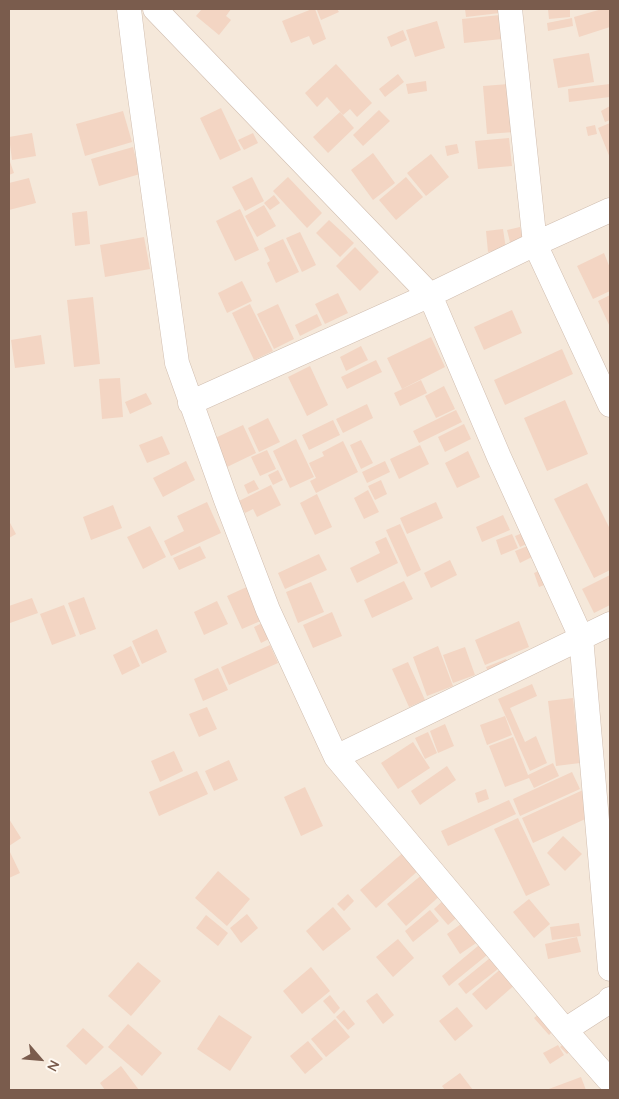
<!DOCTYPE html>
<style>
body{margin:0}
#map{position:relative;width:619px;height:1099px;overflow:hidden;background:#fdf6ec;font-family:Quicksand,sans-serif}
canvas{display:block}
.frame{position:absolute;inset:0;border:10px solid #7a5c4d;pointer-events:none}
.north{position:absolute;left:15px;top:1034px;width:50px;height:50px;-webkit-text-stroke:4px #fffaf3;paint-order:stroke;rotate:117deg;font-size:14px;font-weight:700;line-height:20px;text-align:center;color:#7a5c4d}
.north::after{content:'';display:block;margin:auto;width:18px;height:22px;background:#7a5c4d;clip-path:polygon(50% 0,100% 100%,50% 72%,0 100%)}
</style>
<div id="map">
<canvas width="619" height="1099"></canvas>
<div class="frame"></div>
<div class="north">N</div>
</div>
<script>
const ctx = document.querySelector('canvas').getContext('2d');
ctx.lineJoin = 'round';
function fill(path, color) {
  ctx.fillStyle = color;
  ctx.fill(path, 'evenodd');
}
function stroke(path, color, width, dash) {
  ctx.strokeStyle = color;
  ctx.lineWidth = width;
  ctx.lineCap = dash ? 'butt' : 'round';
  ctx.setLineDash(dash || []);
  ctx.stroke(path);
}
fill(new Path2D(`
 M9,9H610V1090H9Z`), '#f5e8da');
fill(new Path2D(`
 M202,9H231L226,16L231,20L219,35L196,16Z
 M312,9H315L326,39L313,45L309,36L291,43L282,21Z
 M319,9H337L339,12L321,20L317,10Z
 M465,9H499L500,13L466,17Z
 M548,9H570V17L549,19Z
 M602,9H609L610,27L579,37L574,17Z
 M500,15L502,39L464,43L462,19Z
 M572,18L573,26L548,31L547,23Z
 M437,21L445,48L415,57L406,30Z
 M403,30L407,40L391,47L387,37Z
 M589,53L594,82L558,88L553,59Z
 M336,64L372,103L357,117L350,109L343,115L327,97L317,107L305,93Z
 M398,74L404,82L385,97L379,89Z
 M426,81L427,91L408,94L406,84Z
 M509,84L514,132L487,134L483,86Z
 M610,84V97L569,102L568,89Z
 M610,106V120L605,122L601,111Z
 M221,108L241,150L220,160L200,118Z
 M379,110L390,121L363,146L353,135Z
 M123,111L132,142L85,156L76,124Z
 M340,112L354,128L328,153L313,137Z
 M610,123V158L598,128Z
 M595,125L597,134L588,136L586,127Z
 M32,133L36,156L12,160L9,137Z
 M253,133L258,143L244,150L238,140Z
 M509,138L512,166L478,169L475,141Z
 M457,144L459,153L447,156L445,146Z
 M133,147L140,174L99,186L91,159Z
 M373,153L395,183L373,200L351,170Z
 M431,154L449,177L426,196L407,173Z
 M9,159L14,173L9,175Z
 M252,177L264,201L245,211L232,187Z
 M288,177L322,213L307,228L273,191Z
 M406,177L423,197L396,220L379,200Z
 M29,178L36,203L9,210V183Z
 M274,195L280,203L270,210L264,203Z
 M264,205L276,226L257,237L245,216Z
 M240,209L259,250L235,261L216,221Z
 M87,211L90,244L75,246L72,213Z
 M329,220L354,243L340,257L316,233Z
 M520,227L524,242L511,246L507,230Z
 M503,229L506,249L488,252L486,231Z
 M300,232L316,265L302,272L286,238Z
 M144,237L150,269L105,277L100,245Z
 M283,239L299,272L276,283L267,263L270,261L264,248Z
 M355,247L379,272L360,291L336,266Z
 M604,253L610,268V291L593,299L577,266Z
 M242,281L252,301L227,313L218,293Z
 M338,293L348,313L325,324L315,304Z
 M610,295V327L598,301Z
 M93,297L100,364L74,367L67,300Z
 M250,304L273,351L254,360L232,313Z
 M278,304L294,339L274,349L257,314Z
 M512,310L522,333L484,350L474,327Z
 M317,314L322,325L300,336L295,325Z
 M41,335L45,364L15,368L11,340Z
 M431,337L445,367L402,389L387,358Z
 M361,346L368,360L346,371L340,357Z
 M562,349L573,374L505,405L494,380Z
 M376,360L382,372L347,389L341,377Z
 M310,366L328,405L307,416L288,377Z
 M120,378L123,417L102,419L99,379Z
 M421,380L427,393L400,406L394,393Z
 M444,386L455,409L436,418L425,396Z
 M146,393L152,404L130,414L125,402Z
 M565,400L588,454L547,471L524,418Z
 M367,404L373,418L343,433L336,419Z
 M456,410L462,422L419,443L413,431Z
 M268,418L280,442L259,452L248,428Z
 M333,420L340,435L309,450L302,435Z
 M464,424L471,439L445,452L438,437Z
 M243,425L256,453L227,467L213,439Z
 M162,436L170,454L147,463L139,445Z
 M296,439L314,477L290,488L273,451Z
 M361,440L373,463L361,469L350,445Z
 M343,441L358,472L316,493L310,481L316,478L309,463L324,456L322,452Z
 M420,445L429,464L399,479L390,459Z
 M267,450L276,469L260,476L251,457Z
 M468,451L480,477L457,488L445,463Z
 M186,461L195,480L163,497L153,478Z
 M385,461L390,472L367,483L362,472Z
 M278,470L283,480L273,485L268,475Z
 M254,480L259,489L248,494L244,485Z
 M381,480L387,494L375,500L368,486Z
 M587,483L610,529V570L594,578L554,499Z
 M271,485L281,505L257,517L253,509L245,513L239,501Z
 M368,490L379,512L364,519L354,498Z
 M317,494L332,527L315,535L300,503Z
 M207,502L221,533L171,556L164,541L184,531L177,516Z
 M436,502L443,518L407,534L400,518Z
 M113,505L122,528L91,540L83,517Z
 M503,515L510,530L482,542L476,527Z
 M9,521L16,534L9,538Z
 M400,524L421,570L407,577L386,530Z
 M150,526L166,557L143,569L127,537Z
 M525,532L529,543L520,547L515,536Z
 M512,534L518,548L501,555L496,540Z
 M386,537L398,563L357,583L350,568L380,553L375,542Z
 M530,545L534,556L520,563L515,551Z
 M200,546L206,558L179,570L173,558Z
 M319,554L327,570L285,589L278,573Z
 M450,560L457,575L431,588L424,573Z
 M546,568L552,582L539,587L534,573Z
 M610,575V605L594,613L582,589Z
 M404,581L413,599L372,618L364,600Z
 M311,582L324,612L298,623L286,592Z
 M251,585L265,619L242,629L227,596Z
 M84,597L96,629L80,635L68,603Z
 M32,598L38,613L10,623L9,619V606Z
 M217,601L228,624L204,635L194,612Z
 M64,605L76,636L52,645L40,614Z
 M332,612L342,636L313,648L303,625Z
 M266,621L273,637L261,643L254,627Z
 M519,621L529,647L485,665L475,640Z
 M157,629L167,652L142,664L132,641Z
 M270,645L278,663L229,685L221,667Z
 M131,646L140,666L122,675L113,655Z
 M438,646L453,686L427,696L413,657Z
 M465,647L475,675L453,683L443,655Z
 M506,659L509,668L490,676L486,667Z
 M408,662L425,700L409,707L392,669Z
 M218,668L228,690L203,701L194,679Z
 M532,684L537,696L510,708L525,742L536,736L547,763L530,771L498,699Z
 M573,698L580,763L556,766L548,701Z
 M207,707L217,729L199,737L189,714Z
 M505,716L512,735L487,745L480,725Z
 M445,724L454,746L438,753L430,731Z
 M428,732L437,753L425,759L415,738Z
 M513,737L528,775L553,763L559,776L534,788L529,778L505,787L489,746Z
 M413,742L430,768L398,789L381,763Z
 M174,751L183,771L160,782L151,761Z
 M229,760L238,780L214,791L205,771Z
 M447,766L456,780L420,805L411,791Z
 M197,771L208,794L159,816L149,792Z
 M572,772L580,789L520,816L513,799Z
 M305,787L323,826L301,836L284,797Z
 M486,789L489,799L478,803L475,793Z
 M583,790L594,815L533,843L522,818Z
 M509,800L516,814L448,846L441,831Z
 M518,818L550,885L526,896L494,829Z
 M9,819L21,838L9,846Z
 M563,836L582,854L565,871L547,853Z
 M9,850L20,873L9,878Z
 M405,851L420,869L376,908L360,890Z
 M218,871L250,899L227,926L195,898Z
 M424,873L442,894L406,926L387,904Z
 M348,894L354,901L344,911L337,904Z
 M446,898L461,914L448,925L434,909Z
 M529,899L550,924L534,938L513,912Z
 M333,907L351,929L323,951L306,931Z
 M430,910L439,921L413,942L405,931Z
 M247,914L258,928L241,943L230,928Z
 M206,915L228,933L218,946L196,928Z
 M468,919L482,939L460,954L447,934Z
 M579,923L581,936L552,940L550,927Z
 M577,937L581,952L548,959L545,944Z
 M398,939L414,958L393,977L376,957Z
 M484,941L492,951L449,986L442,976Z
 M495,954L503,965L466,994L458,984Z
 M138,962L161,981L131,1016L108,996Z
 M504,966L518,982L486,1010L472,994Z
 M311,967L330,991L302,1014L283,991Z
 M377,993L394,1015L383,1024L366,1001Z
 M330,995L340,1008L334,1014L323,1001Z
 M457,1007L473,1026L455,1041L439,1021Z
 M545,1009L559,1025L549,1035L534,1018Z
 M344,1010L355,1024L348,1030L336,1017Z
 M219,1015L252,1037L230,1071L197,1049Z
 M335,1019L350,1037L326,1057L311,1039Z
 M128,1024L162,1053L142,1076L108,1047Z
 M83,1028L104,1047L86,1065L66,1046Z
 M570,1038L576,1045L567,1054L560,1047Z
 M308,1041L323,1059L305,1074L290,1056Z
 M558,1045L564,1055L550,1064L543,1053Z
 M121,1066L139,1090H105L100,1083Z
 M460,1073L473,1090H445L442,1086Z
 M581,1077L586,1090H546Z`), '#f3d5c3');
const street = new Path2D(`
 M129,9L137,75L177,363L226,500L268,610L336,757L565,1030L608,1079L610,1080
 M155,9L430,295L499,457L581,637L610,969
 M510,9L535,244L610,405
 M190,403L430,295L535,244L610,210
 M336,757L610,624
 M565,1030L610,1001V999`);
stroke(street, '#d1beb0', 25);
stroke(street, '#fff', 24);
</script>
